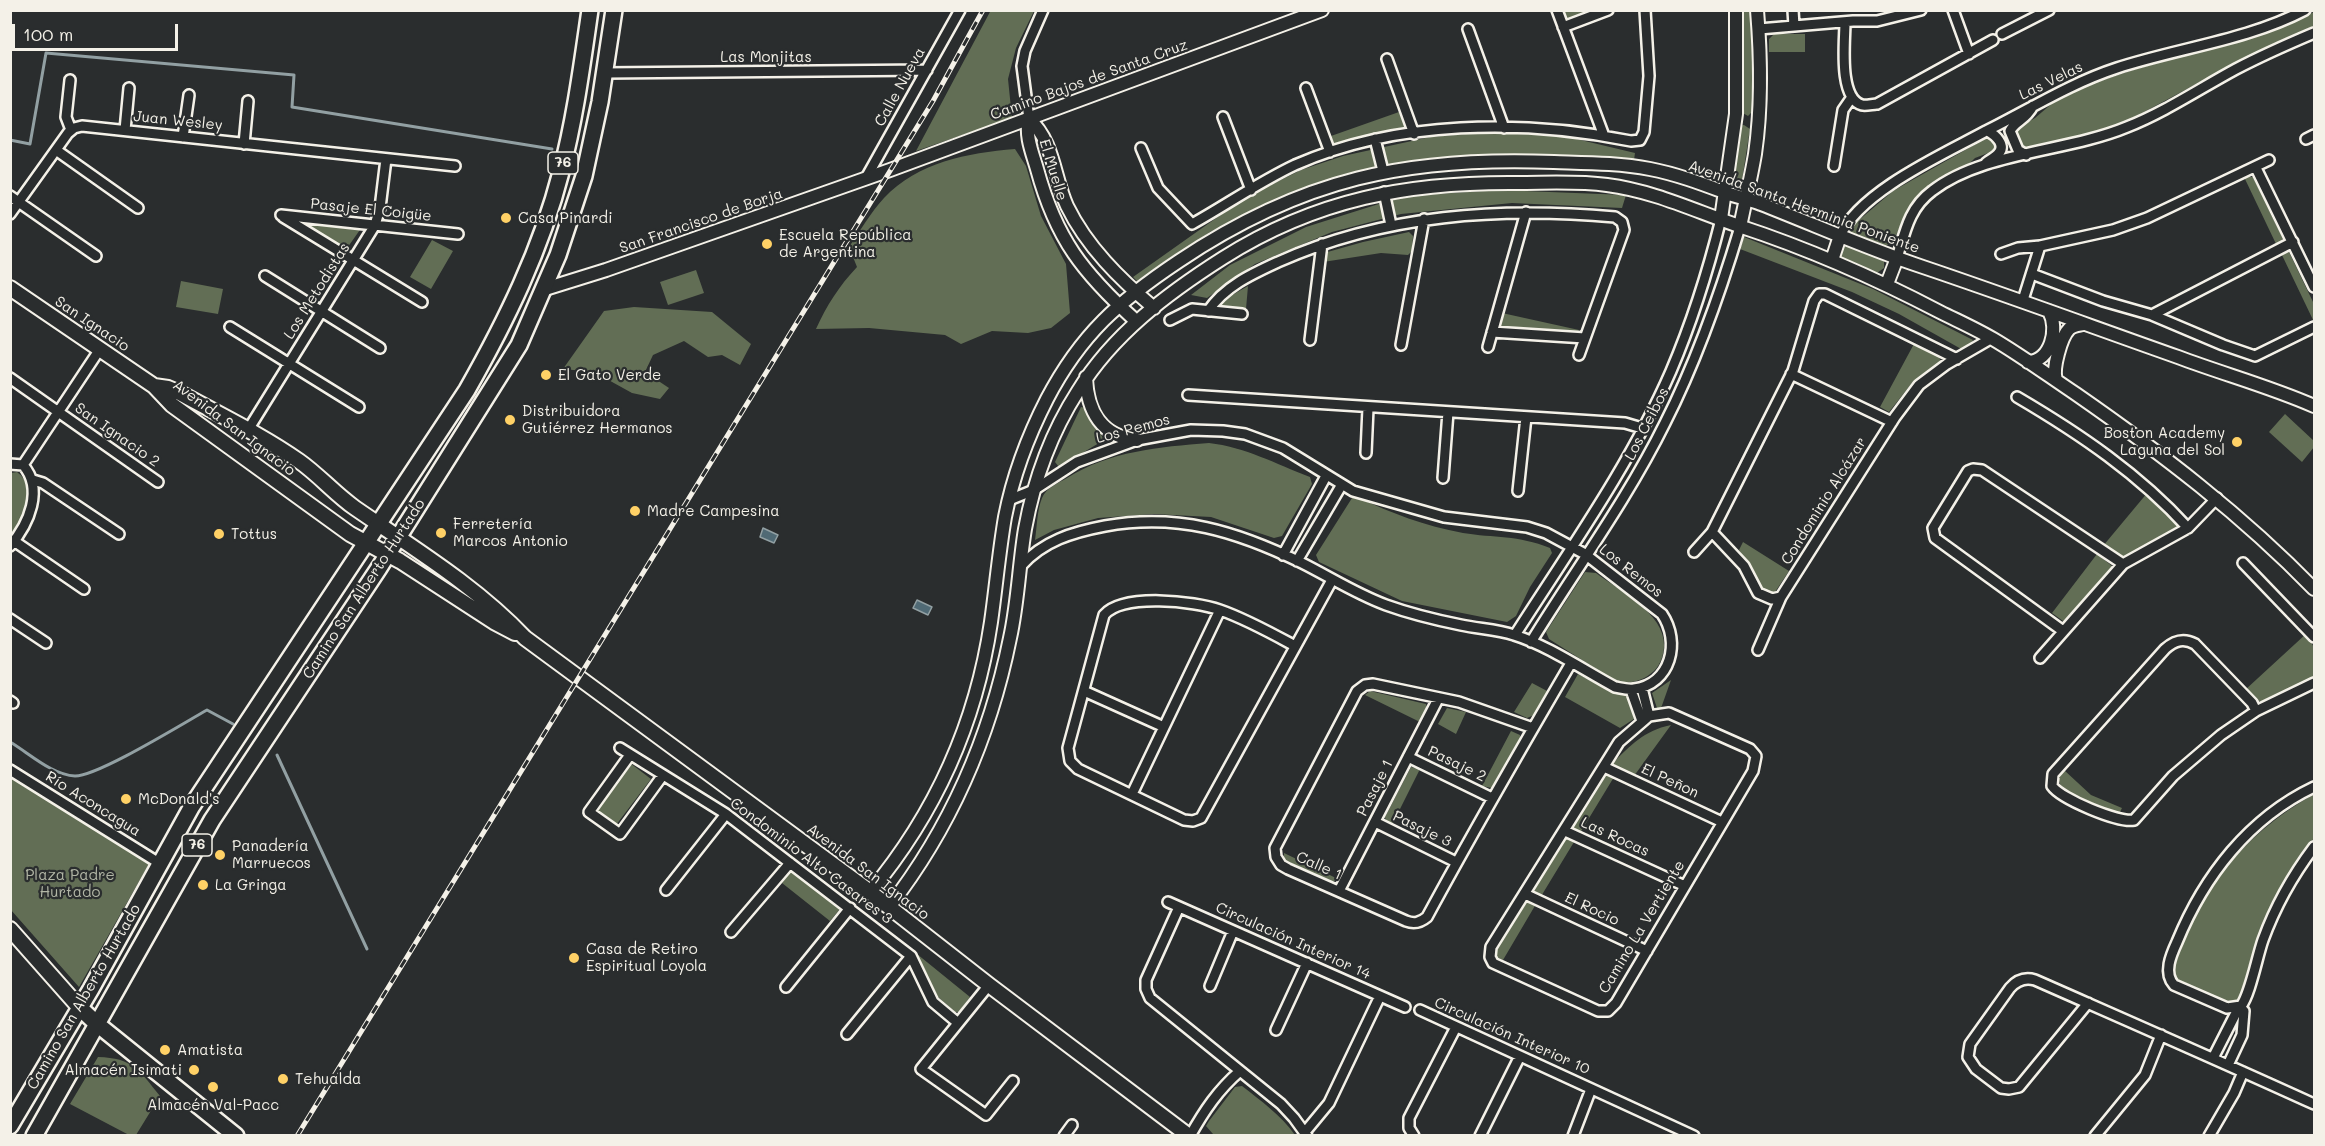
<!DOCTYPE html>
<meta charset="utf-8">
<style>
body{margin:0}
#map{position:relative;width:2325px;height:1146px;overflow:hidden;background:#2a2d2e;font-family:Mali,sans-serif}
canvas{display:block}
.frame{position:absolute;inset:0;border:12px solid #f4f1e8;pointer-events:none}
.scale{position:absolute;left:12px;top:24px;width:166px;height:27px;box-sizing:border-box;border:3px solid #f4f1e8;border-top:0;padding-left:8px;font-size:18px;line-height:21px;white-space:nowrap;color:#f4f1e8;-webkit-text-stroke:4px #2a2d2e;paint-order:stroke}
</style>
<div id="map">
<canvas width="2325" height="1146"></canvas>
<div class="frame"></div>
<div class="scale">100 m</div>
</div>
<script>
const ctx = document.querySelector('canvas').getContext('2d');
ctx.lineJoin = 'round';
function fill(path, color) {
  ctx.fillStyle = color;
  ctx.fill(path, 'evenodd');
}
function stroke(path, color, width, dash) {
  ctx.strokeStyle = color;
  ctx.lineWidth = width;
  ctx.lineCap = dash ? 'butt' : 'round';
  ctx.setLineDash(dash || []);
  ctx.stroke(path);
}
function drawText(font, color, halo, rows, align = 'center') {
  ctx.font = font + ' Mali,sans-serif';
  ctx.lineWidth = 4.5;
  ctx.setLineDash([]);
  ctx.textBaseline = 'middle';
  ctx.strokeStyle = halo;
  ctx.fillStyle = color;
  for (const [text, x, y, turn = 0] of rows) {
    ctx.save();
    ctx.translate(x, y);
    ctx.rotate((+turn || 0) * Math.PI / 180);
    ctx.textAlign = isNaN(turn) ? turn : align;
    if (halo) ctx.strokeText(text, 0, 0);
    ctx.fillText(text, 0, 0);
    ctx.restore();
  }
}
fill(new Path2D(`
 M991,10L1034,11L1016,48L1008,79L1012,118L916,151Z
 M1566,10L1593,11L1566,20H1563L1561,12Z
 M1738,11H1752L1753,21V103L1752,112L1748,116L1741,112Z
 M2314,12V26L2256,52L2129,120L2081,137L2022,148L2014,130L2035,118L2056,100L2091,84L2133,70L2275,30Z
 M1774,34H1805V52H1769V39Z
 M1399,112L1405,126L1401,131L1335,146L1331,136Z
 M1744,125L1750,129L1740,193L1731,189L1739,126Z
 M1477,133H1522L1564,136L1635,153L1634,160L1479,154L1388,166L1310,186L1210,232L1139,283L1133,277L1246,197L1301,170L1343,156L1430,137Z
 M1990,136L1998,145L1996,150L1975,158L1967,166L1946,175L1920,193L1906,212L1893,243L1885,246L1851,233L1850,230L1852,226L1893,191Z
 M1015,149L1026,166L1041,216L1066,264L1070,313L1051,328L1028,333L992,331L961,344L945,335L869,328L816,329C827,305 839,286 857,267L849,247C860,231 871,212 884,198C918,162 967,153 1015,149Z
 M2244,177H2253L2283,239L2277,246Z
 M1499,190L1626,195L1622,208L1512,203L1401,214L1332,232L1255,264L1207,298L1191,295L1230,265L1306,227L1404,196Z
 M301,222L362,227L345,251Z
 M1409,232L1413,236L1412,251L1408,255L1381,253L1323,262L1324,253L1363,242Z
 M1744,237L1873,289L1973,340L1968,348L1963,350L1899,314L1852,292L1740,249Z
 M432,240L453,251L431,289L410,277Z
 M1847,244L1881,257L1884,261V268L1877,273L1840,258L1839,253L1842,245Z
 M2289,252L2314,304V322L2281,253Z
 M696,270L704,293L668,305L660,282Z
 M181,281L223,289L218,314L176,307Z
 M1248,286L1246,309L1217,306L1218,303Z
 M634,307L712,312L751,344L740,365L722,355L708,357L684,341L653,355L645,372L669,388L660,399L632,393L594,372L563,369L604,311Z
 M1502,313L1579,330L1576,334L1500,328L1498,322Z
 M1915,342L1939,355L1941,365L1912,383L1889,412L1880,407Z
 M1081,407L1086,408L1104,440L1059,467L1055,462Z
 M2285,414L2314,441V447L2302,462L2269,432Z
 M1209,443C1245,447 1276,464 1310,477L1312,484L1282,536L1274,538L1211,517L1154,514L1098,518L1054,530L1035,540C1037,527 1037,510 1042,498C1046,488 1058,483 1067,478C1110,451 1159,447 1209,443Z
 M17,472C40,489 24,521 11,539V473Z
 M2148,492L2179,524L2175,531L2153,541L2122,560L2103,546Z
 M1357,497C1391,513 1425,526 1463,533C1494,538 1518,535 1550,548L1552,553L1530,587L1516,616L1507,622L1402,601L1319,562L1316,555L1352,498Z
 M1743,542L1789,571L1775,592H1765L1739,550Z
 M2097,554L2112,566V573L2069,619L2063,621L2052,613Z
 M1585,572L1596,573C1620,591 1664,613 1664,645C1664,654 1661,664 1654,671C1643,681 1629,685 1615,681L1549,639L1546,632Z
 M2307,633L2314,648V680L2264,702L2254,700L2245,690Z
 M1578,674L1614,693L1629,696L1634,719L1620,728L1565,697Z
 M1671,680L1660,711L1657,708L1652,693Z
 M1532,683L1549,692L1534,715L1527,718L1514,712Z
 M1370,691L1426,704L1427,710L1420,722L1365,695Z
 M1447,708L1466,712L1456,734L1438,724Z
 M1671,725L1634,776L1612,764C1631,745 1643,731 1671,725Z
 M1511,731L1520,735V739L1492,788L1482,786Z
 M630,763L651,779L616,825L595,809Z
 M1411,767L1420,769L1392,825L1386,822L1385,817Z
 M2064,770L2091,795L2122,808L2119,814L2062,790L2058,777Z
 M1608,774L1614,777L1580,833L1573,830L1572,825L1604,775Z
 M11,775L149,864L79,987L11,910Z
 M2314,794V838L2274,900L2251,958L2239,1001L2229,1003L2178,981L2173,971C2201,889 2240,837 2314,794Z
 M1568,838L1574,842L1540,898L1533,894L1532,890L1564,840Z
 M1284,853L1338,879L1332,882L1284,860Z
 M791,871L840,909L830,921L782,883Z
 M1530,901L1536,904L1503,960L1496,957L1494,952L1527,902Z
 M917,954L970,997L959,1012H955L938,997Z
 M98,1057C133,1058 139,1070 160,1096L136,1135H129L70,1104Z
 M1242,1086C1261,1101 1281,1115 1295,1135L1213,1134L1206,1126L1209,1121L1235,1087Z`), '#626e55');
const water = new Path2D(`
 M763,528L778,535L774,543L760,537Z
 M917,600L932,607L928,615L913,608Z`);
fill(water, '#506a75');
stroke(water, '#92a0a3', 1.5);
stroke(new Path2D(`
 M10,140L30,144L46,53L294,75L292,107L552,149
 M10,742C29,753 52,775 75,776C98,776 182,724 207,710L233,724
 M277,755L367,949`), '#92a0a3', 3);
const minor = new Path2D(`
 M1557,10L1604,136
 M1793,10L1794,26
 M1953,10L1969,54
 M1845,22C1845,41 1838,98 1862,105C1866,106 1873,104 1877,104L1993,40
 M1563,27L1608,10
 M1468,29L1504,128
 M1759,29L1853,21H1877L1921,10
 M2002,34L2049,10
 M1387,59L1414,134
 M605,73L927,70
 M70,80L66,117L71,130
 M1306,88L1330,152
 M1223,117L1251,190
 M1029,119L1022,66L1025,51L1043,10
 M125,130L129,88
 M183,137L189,95
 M1375,139L1383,171
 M2306,139L2314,135
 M244,144L248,101
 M1141,148L1158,188L1192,224C1226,205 1259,182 1295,165C1397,120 1523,119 1631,141L1640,140L1644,132L1649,76L1645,10
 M56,150L138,208
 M2026,155L2018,150L2010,131C2016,120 2025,121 2033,106
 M1986,163C1990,159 1995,158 1998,154C2007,145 1995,135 1988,131
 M1834,166L1843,110L1852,97
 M2256,168L2314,287
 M866,178L960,10
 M1384,192L1391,225
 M10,196L96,256
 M10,214L68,133L74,128L82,126L455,166
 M281,215L458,234
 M283,217L422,302
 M1840,236C1860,191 1944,154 1986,131C2030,109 2071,83 2117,68C2178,48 2248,40 2305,10
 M2001,254L2018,248L2040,246
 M1897,258C1905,232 1909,208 1932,191C1982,152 2067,152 2127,127C2165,112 2199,89 2236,69C2261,56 2288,44 2314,33
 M2032,274L2103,301L2152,315L2223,345L2255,356L2314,327
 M265,276L380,348
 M2023,300L2040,246L2113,230L2147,218L2269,160
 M1208,311C1225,286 1252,274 1278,262C1385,214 1500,207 1615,217L1622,222L1624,230L1579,355
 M2152,315L2293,242
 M1170,320L1192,309L1242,314
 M230,327L359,407
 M1492,332L1585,338
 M1310,340L1322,244
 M1401,345L1424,219
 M1488,347L1526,212
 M1791,374L1892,422
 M10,378L158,482
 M1188,395L1625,423L1642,428
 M2017,397C2080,434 2139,474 2188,528
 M248,430L375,225L380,208L386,159
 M1366,453L1368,408
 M10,464L23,465C44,489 29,524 10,546
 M23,465L100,349
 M1443,478L1448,412
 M33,480L43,483L119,534
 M1518,491L1526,417
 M1009,500L1034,490L1077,462L1137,440L1191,430L1223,431L1245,434L1283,448L1353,491L1444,517L1527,527L1546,533L1585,554L1662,614C1681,642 1671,684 1634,689C1628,690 1621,688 1615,687C1585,671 1547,645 1514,635C1497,629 1479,629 1461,625C1436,620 1411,614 1386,605C1356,594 1330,577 1302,563C1236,531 1178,513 1105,526C1073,532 1043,541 1021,566
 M1712,532L1744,566L1758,593L1772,599L1781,597
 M14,541L84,589
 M1694,552L1712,532L1793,371L1814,301L1819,294H1825L1957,359
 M1283,555L1326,476
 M1297,561L1341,486
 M2243,563L2314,637
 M10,619L46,643
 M2063,631L1935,538L1933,528L1968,471L1973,469L1982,470L2123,564
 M1515,635C1570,549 1630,465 1671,371C1692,322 1708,271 1721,219
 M1531,642C1576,569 1627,500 1665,423C1697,360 1720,294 1740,227
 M1295,646C1271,633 1246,619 1220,610C1194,601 1123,593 1104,615L1068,748L1070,761L1078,769L1184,820L1193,821L1201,818L1332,580
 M1758,650L1781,597L1895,417L1919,385L1947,364L1992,338
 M2040,658L2123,564L2188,528L2217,498
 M1642,688L1649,716
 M1631,690L1642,721
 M1084,691L1164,727
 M10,701L13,703
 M2256,711L2252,703L2195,644C2184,638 2175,640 2165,649L2053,774L2052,786C2061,799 2118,823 2134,820L2173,776L2221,735L2256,711L2314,683
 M1669,713L1750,749L1756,756L1753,771L1616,1003L1608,1011H1598L1493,963L1490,957L1491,947L1619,742L1649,716Z
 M1533,728L1459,702L1373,684L1365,685L1357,691L1275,848L1276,857L1281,865L1288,869L1406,921C1414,924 1420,923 1427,917C1473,832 1522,747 1571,663
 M620,748L726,814L911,956L933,1002L958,1023
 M630,755L589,812L620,834L663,775
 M1408,757L1492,798
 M1604,767L1722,822
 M10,770L159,863
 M2314,787C2249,818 2204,876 2177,942C2171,955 2163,973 2174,985L2227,1008L2241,1006C2250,995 2257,957 2263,940C2275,907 2293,875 2314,847
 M1132,794L1220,610
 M1375,822L1456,862
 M1565,831L1685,886
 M666,890L726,814
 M1339,891L1438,699
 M1525,894L1647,951
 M1168,902L1405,1007
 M1179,907L1146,980V989L1150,998L1281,1104L1294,1118L1307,1136
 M731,932L790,863
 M989,985L921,1069L986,1115L1013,1081
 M1210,986L1233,931
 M786,987L850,908
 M2088,1003L2019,1087L2009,1089L2001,1088L1976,1069L1968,1057L1970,1044L2010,988C2017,980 2025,977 2035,980C2128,1021 2222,1062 2314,1104
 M1420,1010L1694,1136
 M1276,1030L1307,963
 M847,1034L911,956
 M2213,1058L2239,1007L2244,1011L2242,1035L2228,1065
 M1305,1132L1329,1103L1380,996
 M1064,1136L1072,1125
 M1190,1136C1204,1111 1218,1090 1240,1071
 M1414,1136L1409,1128V1118L1456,1027
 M1480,1136L1520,1056
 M1573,1136L1591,1089
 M2095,1136L2145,1075L2161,1035
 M2209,1136L2234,1093L2243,1072`);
const tertiary = new Path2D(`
 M1029,119C1025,136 1032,152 1037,169C1056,239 1083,273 1136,321
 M1029,119C1054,141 1054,178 1067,206C1087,247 1120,279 1154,308
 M1721,219L1736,114V10
 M1740,227C1745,202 1751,178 1755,154C1762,106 1761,58 1757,10
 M1832,260L1840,236
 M1887,284L1897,258
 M545,289L606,270L890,170L1322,10
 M2028,362C2051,361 2059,329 2049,311
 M1086,377C1087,411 1102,437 1137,440
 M2056,380C2052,369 2061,337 2069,329C2073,325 2078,325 2083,324
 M870,892C935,814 976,723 991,622C996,587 999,552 1005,517C1013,476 1028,436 1047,399C1081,334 1119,301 1179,261C1301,179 1408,156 1554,162C1586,163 1619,163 1650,169C1676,174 1700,183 1724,192C1736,197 1749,199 1761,204C1815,225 1868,249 1923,267C2009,296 2093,327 2178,357C2223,374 2271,387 2314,406
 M889,907C951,827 990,737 1010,638C1018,602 1019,565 1025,529C1034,480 1051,433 1078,391C1113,334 1168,293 1223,258C1316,199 1409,182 1517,183C1547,183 1577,181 1607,185C1654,191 1695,211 1739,226C1809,249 1875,278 1940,312C1958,321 1976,329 1993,339C2022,356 2049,376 2076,394C2161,453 2242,515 2314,589`);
const secondary = new Path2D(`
 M10,288L154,386L172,405L350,534L400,561L494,622L515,633
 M154,386L168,388L180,393C220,415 262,435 299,461C319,475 335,494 355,508C413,548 476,586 525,638L870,892L989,985L1189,1136
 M10,929L79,1007`);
const primary = new Path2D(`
 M79,1007L97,1024L236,1136
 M10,1126L91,989L192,806L467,390C506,321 541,250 561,172C575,119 582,65 590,10
 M34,1136L212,820L379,568L519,345L558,255L584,176L600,102L614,10`);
stroke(minor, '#f4f1e8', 14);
stroke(tertiary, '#f4f1e8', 16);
stroke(secondary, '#f4f1e8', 18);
stroke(primary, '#f4f1e8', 20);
stroke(minor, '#2a2d2e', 9);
stroke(tertiary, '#2a2d2e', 12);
stroke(secondary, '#2a2d2e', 14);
stroke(primary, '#2a2d2e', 15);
const rail = new Path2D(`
 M297,1136L933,101L983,10`);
stroke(rail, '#f4f1e8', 5);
stroke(rail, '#2a2d2e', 3, [9]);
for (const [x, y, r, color] of [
 [506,218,6,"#ffd166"],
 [767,244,6,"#ffd166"],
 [546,375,6,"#ffd166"],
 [510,420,6,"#ffd166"],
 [2237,442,6,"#ffd166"],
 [635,511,6,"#ffd166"],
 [441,533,6,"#ffd166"],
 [219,534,6,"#ffd166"],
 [126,799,6,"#ffd166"],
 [220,855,6,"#ffd166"],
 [203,885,6,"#ffd166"],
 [574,958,6,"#ffd166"],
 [165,1050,6,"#ffd166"],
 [194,1070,6,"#ffd166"],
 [283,1079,6,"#ffd166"],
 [213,1087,6,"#ffd166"]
]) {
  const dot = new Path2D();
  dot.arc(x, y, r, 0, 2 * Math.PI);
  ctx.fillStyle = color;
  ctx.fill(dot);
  stroke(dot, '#2a2d2e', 2);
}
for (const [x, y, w] of [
 [563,163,30],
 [197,845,30]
]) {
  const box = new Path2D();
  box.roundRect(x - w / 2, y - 11, w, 22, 4.5);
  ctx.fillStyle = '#2a2d2e';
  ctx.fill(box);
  stroke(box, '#f4f1e8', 1.5);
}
drawText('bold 14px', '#f4f1e8', null, [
 ["76",563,163],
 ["76",197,845]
]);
drawText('15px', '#f4f1e8', '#2a2d2e', [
 ["Las Monjitas",766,57],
 ["Camino Bajos de Santa Cruz",1089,80,-20],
 ["Las Velas",2051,81,-26],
 ["Calle Nueva",900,87,-61],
 ["Juan Wesley",178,121,6],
 ["El Muelle",1053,170,73],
 ["Avenida Santa Herminia Poniente",1804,207,20],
 ["Pasaje El Coigüe",371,210,6],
 ["San Francisco de Borja",701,221,-19],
 ["Los Metodistas",317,291,-58],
 ["San Ignacio",92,324,34],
 ["Los Ceibos",1647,424,-63],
 ["Avenida San Ignacio",234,428,37],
 ["Los Remos",1133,429,-15],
 ["San Ignacio 2",117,435,35],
 ["Condominio Alcázar",1824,501,-58],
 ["Los Remos",1631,571,38],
 ["Camino San Alberto Hurtado",364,589,-57],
 ["Pasaje 2",1457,764,26],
 ["El Peñon",1670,781,25],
 ["Pasaje 1",1375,788,-63],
 ["Río Aconcagua",93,804,32],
 ["Pasaje 3",1422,829,26],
 ["Las Rocas",1615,837,25],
 ["Condominio Alto Casares 3",811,861,37],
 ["Calle 1",1319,866,24],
 ["Avenida San Ignacio",868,872,37],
 ["El Rocio",1592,909,25],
 ["Camino La Vertiente",1642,927,-59],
 ["Circulación Interior 14",1293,941,24],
 ["Camino San Alberto Hurtado",84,997,-60],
 ["Circulación Interior 10",1512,1036,24]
]);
drawText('15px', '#f4f1e8', '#2a2d2e', [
 ["Casa Pinardi",518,218],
 ["Escuela República",779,235],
 ["de Argentina",779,252],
 ["El Gato Verde",558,375],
 ["Distribuidora",522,411],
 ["Gutiérrez Hermanos",522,428],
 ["Boston Academy",2225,433,"right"],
 ["Laguna del Sol",2225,450,"right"],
 ["Madre Campesina",647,511],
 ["Ferretería",453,524],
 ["Marcos Antonio",453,541],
 ["Tottus",231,534],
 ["McDonald's",138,799],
 ["Panadería",232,846],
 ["Marruecos",232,863],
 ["La Gringa",215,885],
 ["Casa de Retiro",586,949],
 ["Espiritual Loyola",586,966],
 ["Amatista",177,1050],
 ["Almacén Isimati",182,1070,"right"],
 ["Tehualda",295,1079],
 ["Almacén Val-Pacc",213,1105,"center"]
], 'left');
drawText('15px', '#b2b6a6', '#2a2d2e', [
 ["Plaza Padre",70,875],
 ["Hurtado",70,892]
]);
</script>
